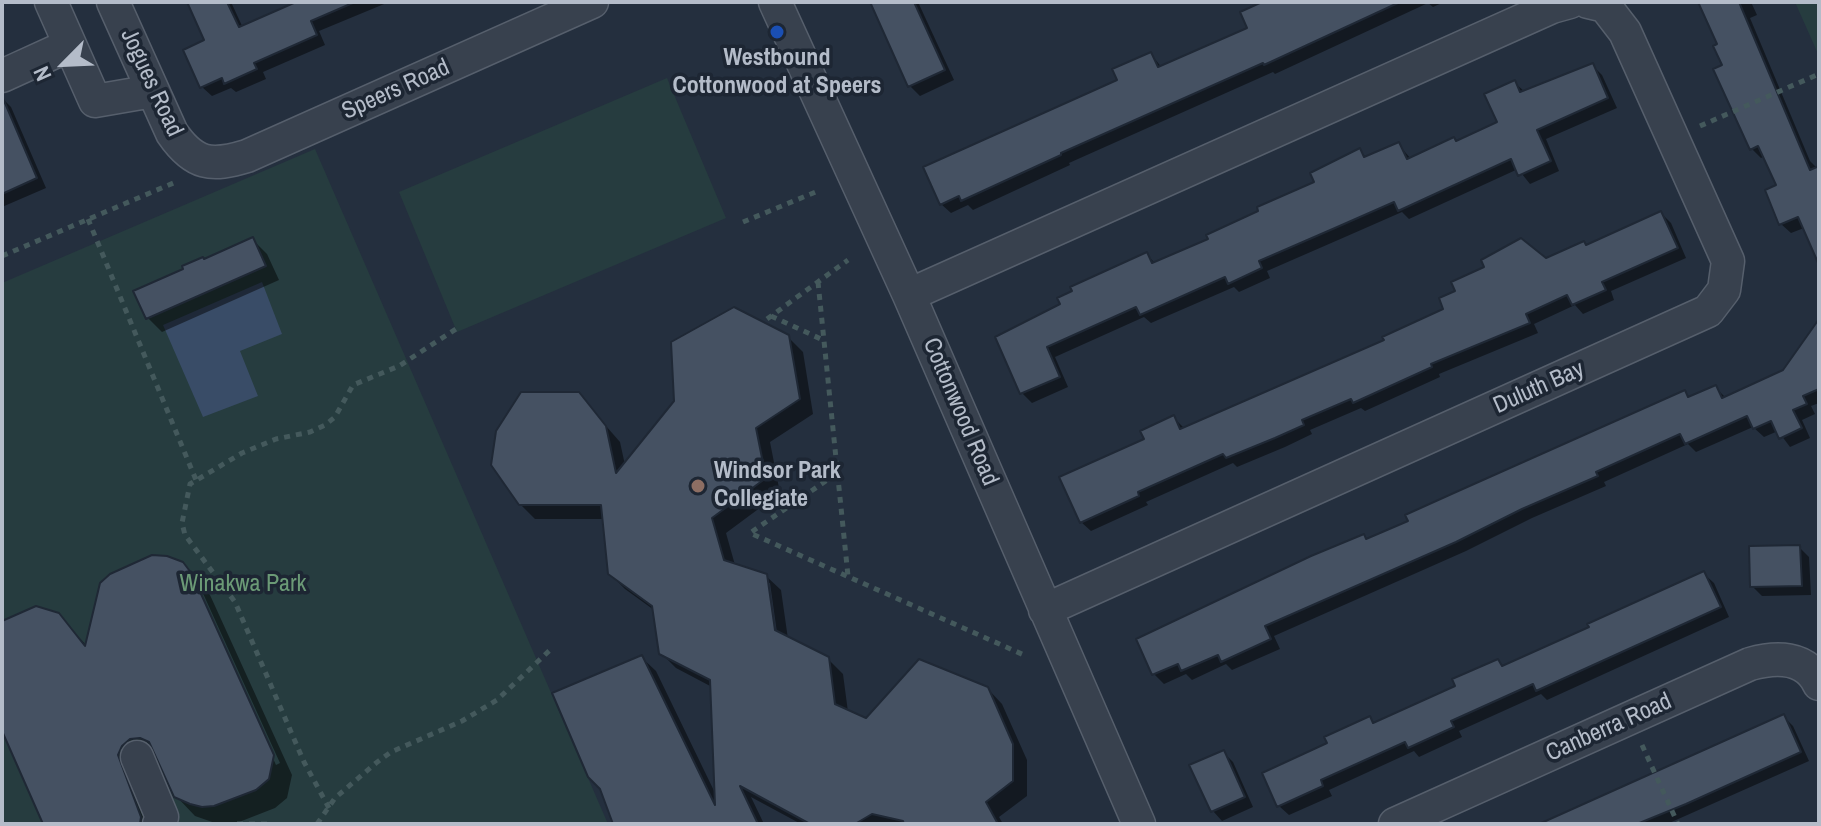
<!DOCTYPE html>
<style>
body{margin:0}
#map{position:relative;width:1821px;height:826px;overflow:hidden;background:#242f3e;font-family:"Archivo Narrow",sans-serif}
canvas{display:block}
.frame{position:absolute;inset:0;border:4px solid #b4bcc9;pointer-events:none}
.north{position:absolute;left:24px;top:24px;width:80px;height:80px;-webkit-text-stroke:6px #1d2633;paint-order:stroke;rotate:246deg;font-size:22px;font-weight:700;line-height:32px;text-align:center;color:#b4bcc9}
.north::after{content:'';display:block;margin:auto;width:28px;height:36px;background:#b4bcc9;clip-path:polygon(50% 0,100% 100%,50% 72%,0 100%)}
</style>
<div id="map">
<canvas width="1821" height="826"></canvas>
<div class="frame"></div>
<div class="north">N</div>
</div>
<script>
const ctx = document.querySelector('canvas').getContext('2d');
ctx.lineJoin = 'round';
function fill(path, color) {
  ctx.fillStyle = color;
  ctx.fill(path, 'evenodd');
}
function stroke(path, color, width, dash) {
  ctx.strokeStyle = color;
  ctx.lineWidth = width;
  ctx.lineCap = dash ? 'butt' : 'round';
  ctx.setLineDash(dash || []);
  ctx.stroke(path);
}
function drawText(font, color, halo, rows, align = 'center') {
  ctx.font = font + ' "Archivo Narrow",sans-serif';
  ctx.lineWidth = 7;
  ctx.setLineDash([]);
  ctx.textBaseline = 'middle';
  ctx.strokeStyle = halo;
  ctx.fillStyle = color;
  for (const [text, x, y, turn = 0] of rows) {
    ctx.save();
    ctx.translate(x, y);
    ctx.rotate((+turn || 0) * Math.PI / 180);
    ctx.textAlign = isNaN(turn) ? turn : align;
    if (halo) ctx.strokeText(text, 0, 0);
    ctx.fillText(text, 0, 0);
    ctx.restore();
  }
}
fill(new Path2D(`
 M1795,2H1819V56Z
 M667,78L726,218L457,332L399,192Z
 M315,149L608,824H2V283Z`), '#263c3f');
fill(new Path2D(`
 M262,282L282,334L240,351L258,396L203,417L163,325Z`), '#394c67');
fill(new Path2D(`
 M189,2H231L243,28L301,2H389L319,31L325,45L263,72L266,79L236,92L231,88L212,96L202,87L207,41Z
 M872,2H918L954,80L920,96L910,86Z
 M1266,2H1444L1433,7L1428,3L1275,74L1273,72L1069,163L1070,165L973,210L968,205L951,213L941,204L1119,81L1151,54L1162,68L1249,29Z
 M1701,2H1751L1757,15L1750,18L1810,161L1819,170V236L1804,228L1791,233L1781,224L1779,186L1765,156L1761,158L1751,148L1720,45Z
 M1592,65L1602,75L1617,108L1546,139L1559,171L1530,184L1518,169L1409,219L1402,212L1345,237L1267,271L1270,278L1239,292L1234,287L1151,323L1144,317L1055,357L1068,387L1032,403L1022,393L1063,305L1147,255L1155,263L1210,240L1316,183L1360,151L1367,158L1399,145L1411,159L1456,143L1500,123L1515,83L1525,92Z
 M2,98L11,107L46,188L2,207Z
 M1661,213L1671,223L1686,258L1611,291L1614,300L1583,314L1575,305L1534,324L1538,333L1439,374L1440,377L1365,411L1361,408L1310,430L1312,434L1285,447L1237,467L1233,463L1146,502L1148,505L1091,531L1081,522L1147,440L1174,418L1184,428L1386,341L1546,260L1587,247Z
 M253,240L267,254L279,280L162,332L148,318L205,261Z
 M1819,323V403L1811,406L1815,414L1802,420L1810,438L1790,447L1778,431L1764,437L1753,427L1696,452L1688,444L1604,482L1606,486L1532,518L1466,551L1274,636L1280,649L1232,670L1226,664L1192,680L1186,674L1164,684L1154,674L1363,536L1368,541L1684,393L1690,398L1715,387L1726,398L1784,372Z
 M788,337L803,352L813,414L770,442L780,493L726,533L735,565L766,576L781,590L788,639L828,659L843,674L848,712L867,720L987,688L1002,704L1027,760V796L999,817L1003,824H801L751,797L764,824H615L641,657L656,671L717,797L712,687L676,668L661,653L654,610L625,589L610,574L604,519H535L520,504L578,394L620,442L625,465ZM766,583H770L778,640H774Z
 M1799,547L1809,557L1811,595L1762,596L1752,586Z
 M182,564L195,577H191L276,765L280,763L196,578L210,595L292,775L287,798L275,808L234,824H218L195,816L176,796L159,756L150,757L154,824H45L2,726V623L58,615L87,646Z
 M1704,574L1714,583L1729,617L1547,700L1541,694L1459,731L1462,737L1419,757L1414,751L1329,790L1332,796L1289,815L1279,806L1330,744L1370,719L1375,724L1458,687L1498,661L1504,667Z
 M1783,716L1793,726L1809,761L1667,824H1539Z
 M1223,752L1233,762L1253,807L1222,821L1213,811Z`), '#0007');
const building = new Path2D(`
 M187,2H227L239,27L296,2H355L311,21L317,35L254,63L257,69L224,84L222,78L200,88L183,50L204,40Z
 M870,2H914L945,70L908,87Z
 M1262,2H1400L1264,65L1263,63L1061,153V155L961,201L959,196L940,205L923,167L1117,80L1112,69L1151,52L1158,67L1247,28L1240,12Z
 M1698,2H1739L1810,170L1819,166V265L1798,217L1779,225L1765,190L1776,185L1758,146L1750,150L1713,69L1722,65L1713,46L1717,44Z
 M1593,63L1608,98L1537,130L1551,161L1518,176L1511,159L1398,211L1394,202L1335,228L1259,261L1262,268L1228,284L1225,277L1140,315L1136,307L1047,347L1060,377L1020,394L995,337L1060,304L1057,298L1072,291L1070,287L1147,252L1152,263L1208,239L1206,235L1258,211L1257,207L1314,182L1310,173L1360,148L1364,157L1399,142L1407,159L1454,137L1456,141L1497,122L1484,94L1515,80L1520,92Z
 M2,96L37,178L2,194Z
 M1661,211L1678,248L1602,282L1606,290L1572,305L1567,295L1526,314L1530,323L1431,364L1432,367L1353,403L1351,399L1302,420L1304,425L1275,438L1226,458L1223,454L1138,492L1139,496L1080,523L1059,477L1144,439L1140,431L1174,415L1180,429L1384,340L1382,337L1443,309L1439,298L1455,291L1451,282L1484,267L1481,260L1521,238L1546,258L1584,241L1586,245Z
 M253,237L266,266L146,319L133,291L183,269L182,266L203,257L204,259Z
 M734,307L789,335L800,399L756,428L766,478L712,518L724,560L767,574L775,630L829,657L835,704L866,718L919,659L988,687L1013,744V781L986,802L998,824H904L903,821L872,814L855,824H810L740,786L758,824H613L600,789L588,777L552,693L642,655L715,805L710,680L659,654L652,606L608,574L601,505H519L491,465L496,431L521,392H579L606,426L616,473L674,401L671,342Z
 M1819,319V389L1803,396L1807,404L1793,410L1802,428L1779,439L1771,421L1753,429L1747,416L1685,444L1680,434L1596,472L1598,476L1522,509L1456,542L1265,626L1271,639L1221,662L1218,655L1181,671L1178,664L1152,675L1136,639L1311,556L1364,534L1366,539L1408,521L1405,515L1456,492L1685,390L1688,397L1716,385L1722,398L1783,370Z
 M1800,545L1802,586L1750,587L1749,546Z
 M152,555L167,556L183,562L192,574L274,755L269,779L256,790L214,806L202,807L190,804L174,797L149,742L140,738L130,739L122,746L118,755L141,817L140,824H43L2,731V621L36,606L59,613L85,646L100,583L110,574Z
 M1704,571L1721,607L1536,691L1533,684L1451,721L1454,727L1408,748L1405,742L1321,780L1323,786L1277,807L1262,773L1327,743L1324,737L1370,716L1373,723L1455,686L1452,679L1498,659L1502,666L1589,627L1587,624Z
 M1784,714L1801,752L1686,804L1637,824H1539Z
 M1224,750L1245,797L1211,812L1189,765Z`);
fill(building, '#455162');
stroke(building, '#1f2835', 2);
const minor = new Path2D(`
 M51,2L95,101L153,91
 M113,2L172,133C194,165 211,167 247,156L592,2
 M775,2L909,295L1139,824
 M2,76L70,45
 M909,295L1552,7L1570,2
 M1045,610L1708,311L1724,290L1728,261L1625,32L1605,6L1588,2
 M137,757L162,817L159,824
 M1395,824L1750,664C1775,657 1806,655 1819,684`);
stroke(minor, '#565f6c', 35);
stroke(new Path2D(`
 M1700,126L1819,74
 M88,219L196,480
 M743,222L818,191
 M2,256L178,181
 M818,282L848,576
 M771,316L823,340
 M767,319L848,260
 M836,474L750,533L1024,655
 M1642,745L1678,824
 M329,808L304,762L235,602L185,535L182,523L190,484L242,453L276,439L310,432L325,425L335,417L353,385L399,366L456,329
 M237,824H272
 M317,824L335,798L376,763L391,752L462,721L497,700L550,650`), '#44595c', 5, [6, 6]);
stroke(minor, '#38414e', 32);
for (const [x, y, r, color] of [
 [777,32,8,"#1a4fb4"],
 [698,486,8,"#8d6e63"]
]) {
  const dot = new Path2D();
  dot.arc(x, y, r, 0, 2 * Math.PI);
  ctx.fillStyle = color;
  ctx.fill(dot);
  stroke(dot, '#1d2633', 3);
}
drawText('bold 24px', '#b4bcc9', '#1d2633', [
 ["Westbound",777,59],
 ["Cottonwood at Speers",777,87],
 ["Windsor Park",714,472,"left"],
 ["Collegiate",714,500,"left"]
]);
drawText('24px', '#b4bcc9', '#1d2633', [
 ["Jogues Road",151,83,65],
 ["Speers Road",396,90,-24],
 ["Duluth Bay",1539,388,-24],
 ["Cottonwood Road",960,412,67],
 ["Canberra Road",1609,728,-24]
]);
drawText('24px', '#6b9a76', '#1d2633', [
 ["Winakwa Park",243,585]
]);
</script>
